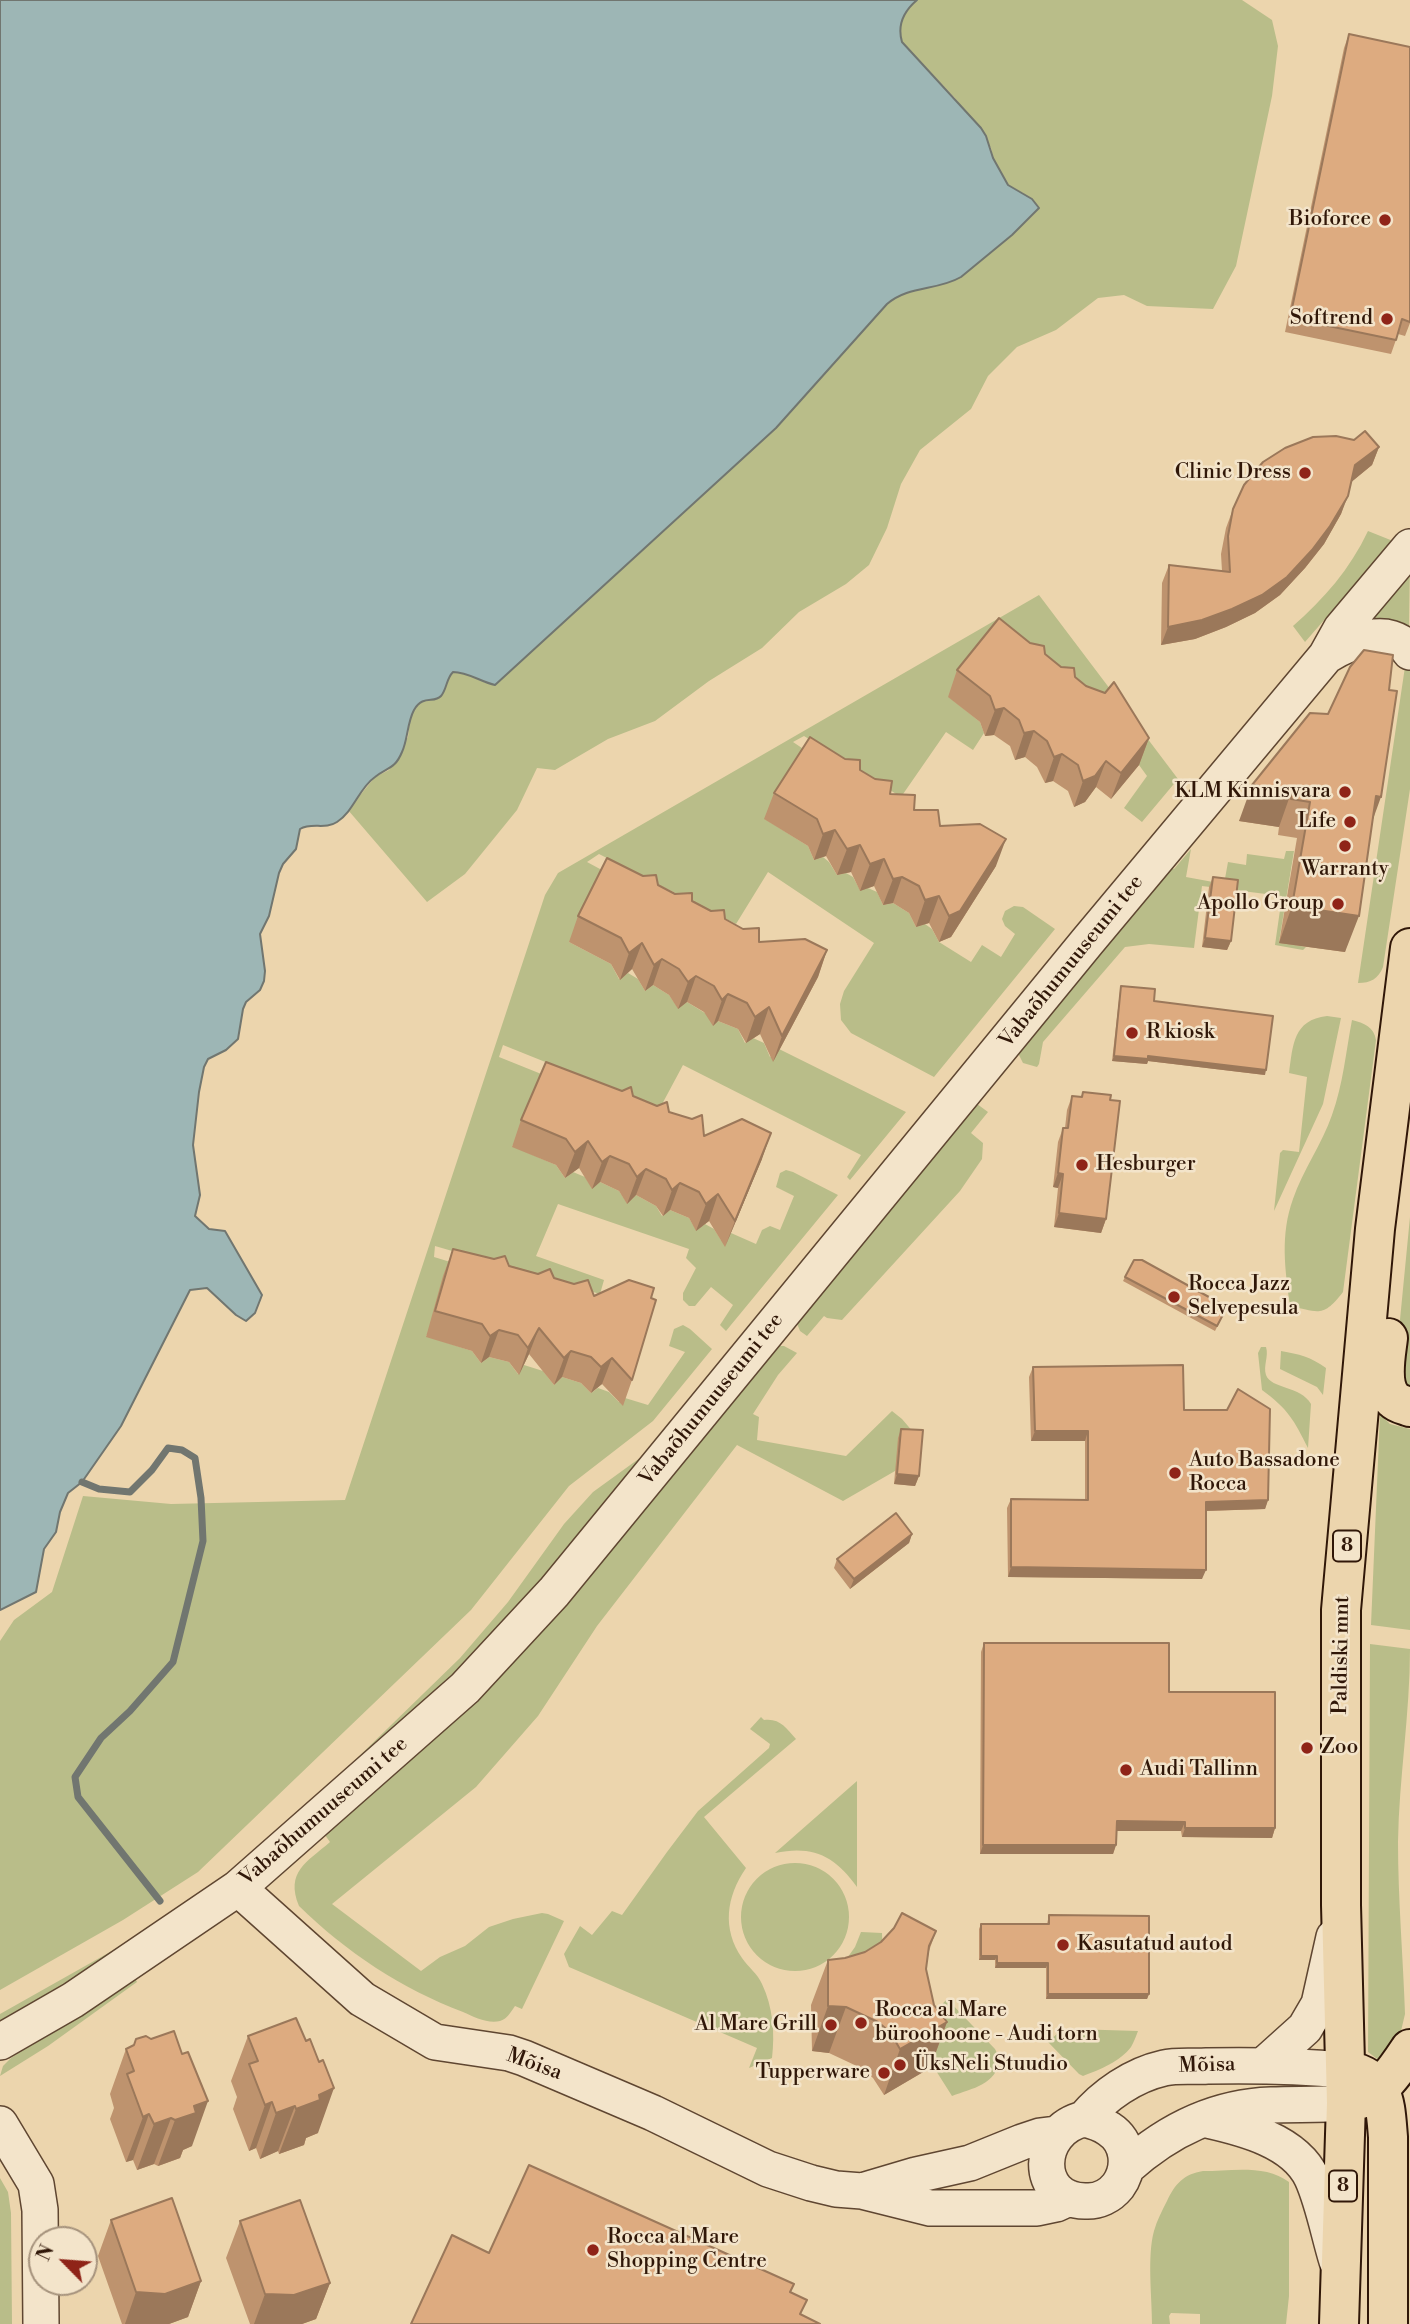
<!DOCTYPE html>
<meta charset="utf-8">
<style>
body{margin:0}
#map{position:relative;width:1410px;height:2324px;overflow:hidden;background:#ecd5ad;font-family:"Libre Bodoni",serif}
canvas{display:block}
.north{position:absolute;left:28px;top:2226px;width:70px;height:70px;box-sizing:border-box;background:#f3e4ca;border:2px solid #a5927c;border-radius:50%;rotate:295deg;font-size:19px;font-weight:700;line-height:28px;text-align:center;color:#301708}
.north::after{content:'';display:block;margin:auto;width:24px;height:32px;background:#8f2418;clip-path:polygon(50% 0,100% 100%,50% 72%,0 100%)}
</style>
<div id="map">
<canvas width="1410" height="2324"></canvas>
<div class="north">N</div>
</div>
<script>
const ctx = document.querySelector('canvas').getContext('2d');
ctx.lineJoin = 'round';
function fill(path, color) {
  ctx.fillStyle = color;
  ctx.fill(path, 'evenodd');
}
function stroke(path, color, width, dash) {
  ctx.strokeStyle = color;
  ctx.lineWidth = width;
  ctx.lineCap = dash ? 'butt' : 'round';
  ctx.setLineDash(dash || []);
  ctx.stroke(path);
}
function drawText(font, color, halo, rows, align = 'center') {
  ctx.font = font + ' "Libre Bodoni",serif';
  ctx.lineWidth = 5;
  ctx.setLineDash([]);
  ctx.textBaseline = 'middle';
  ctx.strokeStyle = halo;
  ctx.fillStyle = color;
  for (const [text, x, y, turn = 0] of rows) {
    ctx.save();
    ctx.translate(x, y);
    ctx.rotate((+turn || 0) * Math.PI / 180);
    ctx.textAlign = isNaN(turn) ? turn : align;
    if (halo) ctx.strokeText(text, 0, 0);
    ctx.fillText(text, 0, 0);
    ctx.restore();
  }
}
fill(new Path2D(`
 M917,0H1242L1272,20L1278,46L1272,96L1236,266L1213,309L1147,306L1124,295L1098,298L1056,330L1017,347L988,376L971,409L920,450L901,484L887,528L869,565L846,584L799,612L762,648L709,681L655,721L608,739L555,770L537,768L517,810L465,874L427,902L348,810L375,777L389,770L408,737L410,719L415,709L421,701L428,698L436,699C443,690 445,680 453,672C468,672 481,683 495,685L776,428L887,304C909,285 937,291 961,277L1012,235C1020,225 1032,219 1038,208L1023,193L1008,185L993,158L991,148L955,98L902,42C897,25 904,11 917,0Z
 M1368,531L1393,541L1305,642L1293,626C1324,599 1350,569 1368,531Z
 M1410,560L1409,630L1368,619Z
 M1039,595L1178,779L1142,822L1124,808L1147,776L1139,765L948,696L980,722L984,733L973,750L946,732L901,797L804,736L793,742L845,777L765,819L808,846L814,860L823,857L829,862L837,875L846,873L853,877L860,890L868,888L877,892L883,905L893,903L909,913L916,927L925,924L932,929L939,942L971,962L982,945L1001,957L1015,934L1005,926L1002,919L1005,911L1014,906L1023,907L1055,929L934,1077L851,1033L841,1020L840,1004L844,991L874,943L768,872L736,924L599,854L587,862L663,903L569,942L611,964L619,979L628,973L638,979L645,991L653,985L669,995L678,1008L687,1002L718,1021L738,1029L745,1043L753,1038L764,1043L770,1057L779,1049L906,1112L850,1180L847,1177L861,1155L683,1065L660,1108L503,1045L499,1057L601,1098L512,1146L556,1165L565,1178L573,1172L585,1177L592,1188L600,1182L619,1191L627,1203L636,1195L656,1206L662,1216L670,1210L689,1218L696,1230L705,1224L714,1229L721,1240L731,1233L756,1244L762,1230L770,1226L780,1230L794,1196L776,1187L780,1173L786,1170L793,1172L838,1195L726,1331L720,1325L733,1305L711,1287L695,1306H689L683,1300V1293L696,1268L686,1258L689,1249L558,1204L536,1256L604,1280L600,1294L435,1246L434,1257L496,1276L426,1336L472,1351L481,1363L489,1357L509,1362L518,1374L524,1365L543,1371L554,1385L562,1377L581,1383L591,1393L598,1388L609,1392L619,1402L625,1398L648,1405L685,1352L669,1346L674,1329L683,1325L690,1329L712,1349L653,1421L569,1486L471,1610L198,1872L123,1920L0,1990V1641L14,1620L52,1592L83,1496L171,1504L345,1500L545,895L558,873Z
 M1406,660L1410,664V789L1383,967C1378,979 1371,983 1358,983Z
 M1191,849L1186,877L1224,884L1228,862L1246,865L1247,854L1284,859L1286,851H1294L1279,942L1306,947L1303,950L1275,945L1282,896L1202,886L1194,948L1149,944L1125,947L1043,1042L1039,1064L1037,1067L1023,1063L1018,1053L1167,865L1174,869Z
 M1327,1016L1341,1018L1323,1104L1274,1211L1280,1153L1283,1150L1299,1152L1307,1077L1289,1073C1293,1045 1293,1020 1327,1016Z
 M1352,1020C1364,1023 1374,1027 1376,1040L1343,1292C1323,1318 1319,1312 1290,1306C1285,1269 1280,1235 1293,1199C1303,1170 1322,1144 1332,1115C1343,1085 1346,1051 1352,1020Z
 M973,1101L988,1112L971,1133L983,1143L982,1159L960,1191L842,1320L827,1318L824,1316L807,1336L800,1331L796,1321Z
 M1410,1217V1389L1395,1371Z
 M778,1346H784L797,1353L778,1375L753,1414L759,1417L757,1440L846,1456L892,1411L902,1419L920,1440L895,1471L843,1501L737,1445L597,1626L538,1716L476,1787L332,1904L421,1971L440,1957L465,1946L489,1927L513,1919L542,1913L548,1914L564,1921L522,2009L515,2006C511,2012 507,2019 500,2021C488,2024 474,2017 463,2012C402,1989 346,1952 299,1906C285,1872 307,1862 330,1842L325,1835L390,1778L483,1687L773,1348Z
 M1261,1347H1266C1269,1356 1263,1366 1266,1375C1271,1389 1301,1386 1311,1404L1308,1448C1294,1420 1288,1409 1262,1390L1258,1353Z
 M1281,1351C1299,1354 1311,1357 1326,1368L1323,1395L1317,1387L1280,1369Z
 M1380,1414L1390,1424L1410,1429V1630L1371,1625Z
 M648,1454L474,1660L349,1769L350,1765L460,1658L508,1602L564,1524L593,1492L644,1455Z
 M1370,1644L1410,1649C1410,1714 1399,1778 1398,1842C1398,1899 1403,1957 1405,2014L1401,2031L1380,2061L1368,2052Z
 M761,1717L764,1720C780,1718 786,1728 796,1739L704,1817L746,1868C726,1897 722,1929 742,1958C748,1967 758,1974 762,1984C773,2007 775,2033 772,2058L749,2068L757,2048L569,1967L564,1954L580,1926L592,1935L612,1911L622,1915L667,1852L698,1811L769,1748L770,1744L750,1729Z
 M857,1781V1887C835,1856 813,1845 775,1853Z
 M741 1917a54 54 0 1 1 108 0a54 54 0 1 1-108 0Z
 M149,1930L152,1933L0,2024V2014Z
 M861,1932L882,1933L883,1962L845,1961L855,1947Z
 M134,1976L137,1982L48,2046L0,2076L3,2066L11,2058Z
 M947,1999L995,2049L1000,2059C996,2085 973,2088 952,2096L933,2066L921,2027Z
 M1072,2029L1138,2031C1136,2036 1134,2042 1131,2047C1121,2061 1099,2070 1083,2076L1079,2074L1048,2042L1059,2032Z
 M1203,2171C1230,2171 1266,2164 1289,2182V2296L1286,2324H1200V2314L1171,2313L1169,2316L1170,2324H1152C1152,2297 1147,2256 1154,2231C1157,2220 1162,2211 1167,2201C1175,2184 1184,2174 1203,2171Z
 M0,2178L8,2192L11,2213L12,2324H0Z`), '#b9bd89');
const water = new Path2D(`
 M0,0H917C904,11 897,25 902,42L981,128L986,136L993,158L1008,185L1032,199L1039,208L1012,235L961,277C937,291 909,285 887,304L776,428L495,685C481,682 468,672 453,672C446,679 447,689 441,696C434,704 423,694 414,710C407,723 408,739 402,752C395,769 388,767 375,777C359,788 354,811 337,822C325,830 312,822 300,829L296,849L283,864L279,873L269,916L260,934L265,971L264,981L260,990L246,1002L243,1009L238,1039L226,1050L208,1059L204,1067L199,1092L193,1145L200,1195L195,1216L209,1229L225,1231L262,1295L255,1313L246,1321L236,1315L207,1288L190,1290L121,1426L82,1482L68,1493L60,1512L56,1532L44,1549L36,1592L0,1610Z`);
fill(water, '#9db6b5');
stroke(water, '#717670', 2);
stroke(new Path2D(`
 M82,1482L99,1489L130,1492L152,1470L168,1448L182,1450L195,1458L201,1498L203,1541L173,1662L130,1711L101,1738L75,1777L78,1797L160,1901`), '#717670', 7);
const minor = new Path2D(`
 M1326,656C1349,642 1390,623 1410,652
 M238,1888L362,1999L435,2042L509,2053L524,2058L653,2113L768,2169L811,2183L836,2189L862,2191L930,2208H1037L1056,2204L1069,2198
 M0,2042L73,2000L238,1888L465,1688L554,1592L1087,942L1326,656L1341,629L1410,547
 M1265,2064L1305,2028L1319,2004L1334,1937
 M1084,2119C1104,2095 1133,2075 1164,2068C1177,2065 1193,2067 1207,2066C1254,2065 1299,2066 1346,2070
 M1084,2119C1093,2121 1102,2124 1109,2129C1129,2142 1131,2168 1118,2186C1110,2196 1098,2202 1085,2201C1033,2200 1035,2130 1084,2119Z
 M1207,2120C1243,2128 1295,2141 1312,2178C1323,2202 1329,2235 1337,2261
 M0,2124L36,2184L40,2210L41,2324
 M1126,2168C1167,2131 1214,2107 1271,2105C1296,2104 1321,2105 1346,2103
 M862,2191L916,2175L970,2163L1022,2142L1040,2136L1056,2134`);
const major = new Path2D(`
 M1388,1338C1386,1356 1379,1386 1394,1400C1398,1404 1405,1405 1410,1407
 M1346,2070C1386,2078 1385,2102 1388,2137V2324
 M1358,2100C1382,2092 1396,2070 1410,2049
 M1339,2324L1346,2103L1341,1905V1610L1375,1229L1410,948`);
stroke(minor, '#5f4631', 38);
stroke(major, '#301708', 42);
stroke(minor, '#f3e4ca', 35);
stroke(major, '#ecd5ad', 38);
fill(new Path2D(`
 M1349,34L1410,47V323L1405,336L1398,334L1391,354L1285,332L1344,48Z
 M1379,447L1372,465L1351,482L1341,514L1324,544L1305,568L1280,595L1255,613L1226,627L1195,639L1161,645L1162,583L1169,565L1222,571L1221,554L1226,528L1233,509Z
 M1030,643L1075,677L1149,738L1139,765L1111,799L1096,787L1085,802L1074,807L1068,791L1053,781L1045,783L1037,767L1025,757L1015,760L1010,746L994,735L985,736L980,722L948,697L957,670Z
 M1310,713L1373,817L1345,952L1279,943L1297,838L1278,835L1279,827L1239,821Z
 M860,770L890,794L914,810L940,826L996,866L951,937L939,942L929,923L916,927L909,913L893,903L883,905L874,886L860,891L851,872L837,875L826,856L814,860L808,846L764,819L774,793Z
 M1213,877L1231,941L1227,950L1202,947L1209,887Z
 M658,885L725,919L759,942L827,950L818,977L773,1062L760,1034L746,1043L738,1029L718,1021L713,1026L704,1012L687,1002L678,1009L669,995L653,985L645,991L632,969L620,980L611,964L569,942L578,916Z
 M1121,986L1154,1001L1265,1075L1148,1061L1147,1064L1112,1061L1120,991Z
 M1083,1092L1106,1219L1101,1233L1054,1227L1058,1188L1053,1187L1058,1142L1063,1128H1065L1067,1110L1072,1096L1081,1097Z
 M633,1096L669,1112L704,1136L762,1159L725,1247L709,1221L696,1231L689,1218L670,1210L663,1216L656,1206L636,1195L627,1204L619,1191L600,1182L592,1189L579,1168L565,1178L556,1165L512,1147L521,1120Z
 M453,1249L574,1284L594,1296L632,1380L623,1406L602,1384L591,1393L581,1383L562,1377L554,1385L529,1354L519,1375L509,1362L489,1357L481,1363L472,1351L426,1337L443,1276Z
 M1125,1277L1227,1307L1215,1331L1123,1281Z
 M1033,1367L1184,1410L1268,1500L1265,1509L1206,1511L1202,1579L1008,1577L1007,1508L1011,1499L1085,1500V1441H1031L1029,1377Z
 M901,1429L919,1476L915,1486L894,1484L898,1438Z
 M912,1534L909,1543L850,1589L834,1568L837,1559Z
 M984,1643L1169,1692L1275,1828L1272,1838L1182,1837L1181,1831H1117L1116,1845L1113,1854H980L981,1652Z
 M1049,1915L1149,1994L1147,1999H1046V1968H995V1960H979V1929L981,1924H1047Z
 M936,1931L929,1951L926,1969L934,2005L947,2022L930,2068L884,2095L873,2078L861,2068L829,2053L812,2051L811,2005L828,1960L845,1958Z
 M248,2036L318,2133L306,2138L304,2145L279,2154L278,2151L260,2159L256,2148L249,2151L233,2109L237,2097L231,2081Z
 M134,2045L192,2146L183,2150L180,2158L158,2166L154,2164L137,2170L133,2160L126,2162L110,2119L114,2108L110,2094L126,2049Z
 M111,2220L201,2281L188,2317L169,2324H122L98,2256Z
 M240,2221L330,2283L316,2319L302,2324H250L226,2258Z`), '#be936e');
fill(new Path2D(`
 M1379,447L1372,465L1349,484L1355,465Z
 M1348,496L1341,514L1324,544L1305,568L1280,595L1255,613L1226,627L1195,639L1161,645L1168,627Z
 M1004,708L994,735L985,736L995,710Z
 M1034,731L1025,757L1015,760L1024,733Z
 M1149,738L1139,765L1111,799L1121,773Z
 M1062,754L1053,781L1045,783L1054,757Z
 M1106,761L1096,787L1085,802L1074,807L1083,781Z
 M1252,785L1292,790L1279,827L1239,821Z
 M1376,796L1381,797L1368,833Z
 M835,830L826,856L814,860L823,834Z
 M1006,839L996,866L951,937L939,942L949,916Z
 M860,845L851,872L837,875L847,849Z
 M884,859L874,886L860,891L870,864Z
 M902,877L893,903L883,905L893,879Z
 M939,896L929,923L916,927L925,900Z
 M1292,906L1359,916L1345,952L1279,943Z
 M1205,938L1231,941L1227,950L1202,947Z
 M642,943L632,969L620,980L629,953Z
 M827,950L818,977L773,1062L782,1036Z
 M662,959L653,985L645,991L654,965Z
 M696,976L687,1002L678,1009L688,982Z
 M728,994L718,1021L713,1026L722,1000Z
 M769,1007L760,1034L746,1043L755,1017Z
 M1114,1056H1148L1266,1070L1265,1075L1148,1061L1147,1064L1112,1061Z
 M771,1133L762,1159L725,1247L735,1221Z
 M588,1141L579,1168L565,1178L575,1152Z
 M610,1156L600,1182L592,1189L602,1162Z
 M646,1169L636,1195L627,1204L637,1177Z
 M1058,1173L1063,1174L1058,1188L1053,1187Z
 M680,1183L670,1210L663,1216L672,1190Z
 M718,1194L709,1221L696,1231L706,1204Z
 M1059,1213L1106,1219L1101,1233L1054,1227Z
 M539,1328L529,1354L519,1375L528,1348Z
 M499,1330L489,1357L481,1363L490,1336Z
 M571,1351L562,1377L554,1385L564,1358Z
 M612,1358L602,1384L591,1393L601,1367Z
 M1035,1431H1088L1085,1441H1031Z
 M897,1474L919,1476L915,1486L894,1484Z
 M1268,1500L1265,1509L1202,1511L1206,1502Z
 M912,1534L909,1543L850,1589L854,1579Z
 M1011,1567L1206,1570L1202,1579L1008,1577Z
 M1117,1821L1185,1822L1181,1831H1113Z
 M1185,1828H1275L1272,1838L1182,1837Z
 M983,1845H1116L1113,1854H980Z
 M981,1956H997L995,1960H979Z
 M997,1963H1048L1046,1968H995Z
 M1048,1994H1149L1147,1999H1046Z
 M828,2006L846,2007L829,2053L812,2051Z
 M947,2022L930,2068L884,2095L900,2049Z
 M334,2088L318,2133L306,2138L304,2145L279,2154L296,2109L319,2095Z
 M208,2101L192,2146L183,2150L180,2158L158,2166L175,2120L194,2106Z
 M272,2102L256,2148L249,2151L265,2105Z
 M295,2106L278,2151L260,2159L276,2113Z
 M149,2114L133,2160L126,2162L143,2117Z
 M171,2118L154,2164L137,2170L154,2124Z
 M201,2281L188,2317L169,2324H125L136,2292Z
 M330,2283L316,2319L302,2324H254L265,2294Z`), '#9b785a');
const building = new Path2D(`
 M1349,34L1410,47V322L1402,319L1396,340L1290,318Z
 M1365,431L1379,447L1355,465L1348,496L1330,526L1312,550L1287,577L1262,595L1232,609L1202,620L1168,627L1169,565L1230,572L1228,536L1233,509L1244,485L1263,462L1285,448L1313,437L1336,436L1354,440Z
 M999,618L1030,643L1044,646L1045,654L1061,667L1074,668L1075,677L1086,686L1105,693L1114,682L1149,738L1121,773L1106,761L1095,776L1083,781L1078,765L1062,754L1054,757L1047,741L1034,731L1024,733L1019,720L1004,708L995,710L990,696L957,670Z
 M1364,650L1393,655L1389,690L1397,691L1381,797L1376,796L1359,916L1292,906L1310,802L1291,799L1292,790L1252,785L1310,713L1328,714L1350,667Z
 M810,737L845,759L860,760V770L875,779L892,781L890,794L915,795L914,810H938L940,826L980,824L1006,839L960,911L949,916L939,896L925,900L919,886L902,877L893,879L884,859L870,864L860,845L847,849L835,830L823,834L817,819L774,793Z
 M607,858L643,876L656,875L658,885L675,894L692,893V901L711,911L724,910L725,919L743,929L759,928V942L805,939L827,950L782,1036L769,1007L755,1017L747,1003L728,994L722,1000L714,986L696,976L688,982L679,969L662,959L654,965L642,943L629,953L621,938L578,916Z
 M1213,877L1238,880L1231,941L1205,938Z
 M1121,986L1155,989L1154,1001L1273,1016L1266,1070L1148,1056V1059L1114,1056Z
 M546,1062L622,1091L631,1087L633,1096L657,1106L667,1102L669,1112L692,1119L702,1115L704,1136L742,1119L771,1133L735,1221L718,1194L706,1204L699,1192L680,1183L672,1190L666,1179L646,1169L637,1177L629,1164L610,1156L602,1162L588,1141L575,1152L566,1139L521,1120Z
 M1083,1092L1111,1095L1110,1100L1120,1101L1106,1219L1059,1213L1063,1174L1058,1173L1063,1128H1068L1072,1096L1082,1097Z
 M453,1249L494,1259L505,1256L509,1266L538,1274L550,1269L554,1278L574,1284L588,1280L594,1296L629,1280L654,1288L651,1298L656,1300L632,1380L612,1358L601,1367L591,1357L571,1351L564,1358L539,1328L528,1348L518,1335L499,1330L490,1336L482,1324L435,1311Z
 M1134,1260H1142L1227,1307L1217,1326L1125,1277Z
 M1183,1365L1184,1410H1227L1238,1389L1270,1409L1268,1500L1206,1502V1570L1011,1567V1499L1088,1500V1431H1035L1033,1367Z
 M901,1429L923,1430L919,1476L897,1474Z
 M896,1513L912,1534L854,1579L837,1559Z
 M984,1643H1169V1692H1275V1828H1185V1822L1117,1821L1116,1845H983Z
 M902,1913L936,1931L929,1946L926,1969L934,2005L947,2022L900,2049L890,2032L878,2022L846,2007L828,2006V1960L845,1958L865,1952L881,1942L894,1928Z
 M1049,1915L1149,1916V1994H1048V1963H997V1956H981V1924H1049Z
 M296,2018L306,2041L310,2039L319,2062L323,2060L334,2088L319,2095L320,2100L296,2109L295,2106L276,2113L272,2102L265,2105L249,2064L258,2061L248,2036Z
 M174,2031L182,2054L188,2052L208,2101L194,2106L196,2113L175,2120L171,2118L154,2124L149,2114L143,2117L127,2074L134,2071L126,2049L134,2045L136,2039L146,2036L151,2039Z
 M529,2165L794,2284L790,2292L807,2300L800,2314L820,2324H411L452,2235L489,2253Z
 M172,2198L201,2281L165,2294L136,2292L111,2220Z
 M300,2200L330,2283L294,2295L265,2294L240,2221Z`);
fill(building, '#ddab80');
stroke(building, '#9b785a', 2);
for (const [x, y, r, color] of [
 [1385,220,7,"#8f2418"],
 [1387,319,7,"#8f2418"],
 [1305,473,7,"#8f2418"],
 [1345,792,7,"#8f2418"],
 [1350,822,7,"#8f2418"],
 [1345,846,7,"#8f2418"],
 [1338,904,7,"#8f2418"],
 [1132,1033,7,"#8f2418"],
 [1082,1165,7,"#8f2418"],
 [1174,1297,7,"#8f2418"],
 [1175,1473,7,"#8f2418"],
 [1307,1748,7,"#8f2418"],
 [1126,1770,7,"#8f2418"],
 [1063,1945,7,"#8f2418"],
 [861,2023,7,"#8f2418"],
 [831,2025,7,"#8f2418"],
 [900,2065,7,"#8f2418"],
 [884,2073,7,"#8f2418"],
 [593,2250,7,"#8f2418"]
]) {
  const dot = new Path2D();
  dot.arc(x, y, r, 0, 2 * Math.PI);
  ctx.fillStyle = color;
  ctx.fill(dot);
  stroke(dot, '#f3e4ca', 2.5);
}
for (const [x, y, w] of [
 [1347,1546,28],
 [1343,2186,28]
]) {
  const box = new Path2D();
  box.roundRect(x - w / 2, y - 15.5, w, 31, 5);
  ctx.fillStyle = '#f3e4ca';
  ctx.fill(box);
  stroke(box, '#301708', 2);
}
drawText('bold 19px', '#301708', null, [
 ["8",1347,1546],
 ["8",1343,2186]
]);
drawText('21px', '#301708', '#f3e4ca', [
 ["Bioforce",1371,220,"right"],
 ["Softrend",1373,319,"right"],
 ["Clinic Dress",1291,473,"right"],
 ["KLM Kinnisvara",1331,792,"right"],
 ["Life",1336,822,"right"],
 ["Warranty",1345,870,"center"],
 ["Apollo Group",1324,904,"right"],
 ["R kiosk",1146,1033],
 ["Hesburger",1096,1165],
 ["Rocca Jazz",1188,1285],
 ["Selvepesula",1188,1309],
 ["Auto Bassadone",1189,1461],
 ["Rocca",1189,1485],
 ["Zoo",1321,1748],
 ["Audi Tallinn",1140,1770],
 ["Kasutatud autod",1077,1945],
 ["Rocca al Mare",875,2011],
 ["büroohoone - Audi torn",875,2035],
 ["Al Mare Grill",817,2025,"right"],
 ["ÜksNeli Stuudio",914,2065],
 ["Tupperware",870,2073,"right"],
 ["Rocca al Mare",607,2238],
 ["Shopping Centre",607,2262]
], 'left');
drawText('21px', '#301708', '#f3e4ca', [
 ["Vabaõhumuuseumi tee",1072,962,-51],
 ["Vabaõhumuuseumi tee",712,1400,-51],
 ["Paldiski mnt",1342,1655,-89],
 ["Vabaõhumuuseumi tee",324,1812,-41],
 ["Mõisa",534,2065,20],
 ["Mõisa",1207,2066,-2]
]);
</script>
